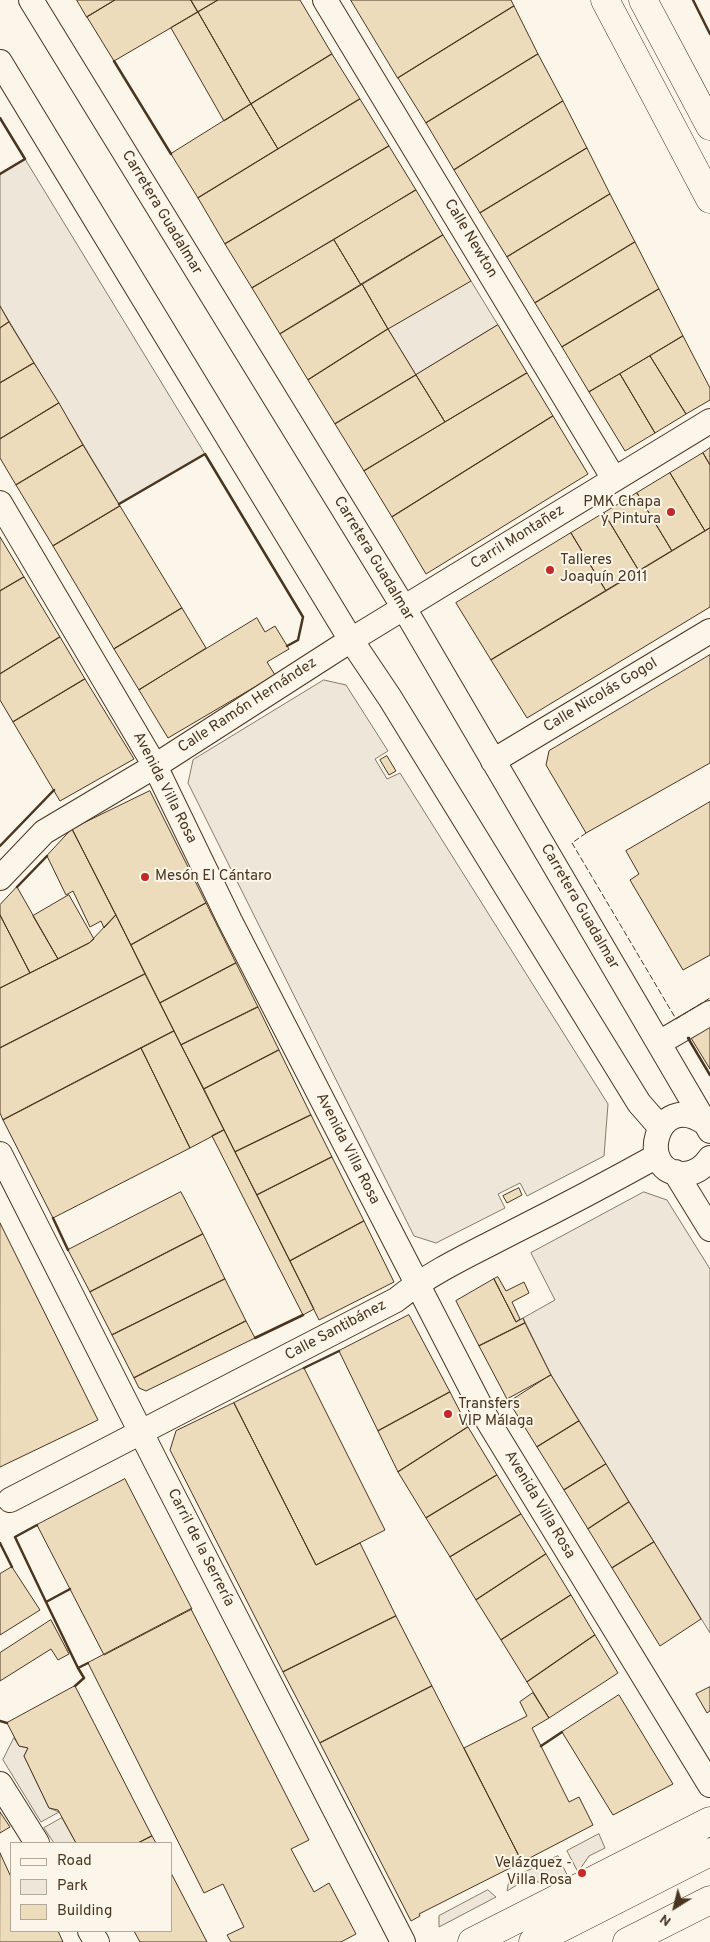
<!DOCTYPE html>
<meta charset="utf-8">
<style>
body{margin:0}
#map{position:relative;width:710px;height:1942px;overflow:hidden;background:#fbf6e9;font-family:Overpass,sans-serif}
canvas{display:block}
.legend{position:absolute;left:10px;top:1842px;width:162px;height:90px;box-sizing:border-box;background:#fbf6e9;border:1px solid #b4a999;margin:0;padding:6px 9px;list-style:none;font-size:15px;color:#4a3520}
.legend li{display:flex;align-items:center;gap:10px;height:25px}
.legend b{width:25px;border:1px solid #b4a999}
.north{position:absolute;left:650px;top:1882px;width:50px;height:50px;-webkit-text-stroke:4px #fbf6e9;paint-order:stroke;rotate:216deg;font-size:14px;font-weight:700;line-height:20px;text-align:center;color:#4a3520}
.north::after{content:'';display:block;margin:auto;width:18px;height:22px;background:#4a3520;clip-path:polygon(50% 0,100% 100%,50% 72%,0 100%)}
</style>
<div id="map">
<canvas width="710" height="1942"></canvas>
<ul class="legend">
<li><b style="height:6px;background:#fbf6e9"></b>Road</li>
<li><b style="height:14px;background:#ede6d9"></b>Park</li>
<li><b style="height:14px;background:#ecdcbc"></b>Building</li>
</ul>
<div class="north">N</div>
</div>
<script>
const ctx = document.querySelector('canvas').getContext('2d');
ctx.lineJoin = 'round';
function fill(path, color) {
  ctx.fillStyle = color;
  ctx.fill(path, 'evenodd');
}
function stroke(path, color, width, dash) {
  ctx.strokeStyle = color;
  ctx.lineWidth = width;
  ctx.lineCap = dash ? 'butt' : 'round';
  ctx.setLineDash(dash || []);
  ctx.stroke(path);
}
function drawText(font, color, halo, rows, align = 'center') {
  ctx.font = font + ' Overpass,sans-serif';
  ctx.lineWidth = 4;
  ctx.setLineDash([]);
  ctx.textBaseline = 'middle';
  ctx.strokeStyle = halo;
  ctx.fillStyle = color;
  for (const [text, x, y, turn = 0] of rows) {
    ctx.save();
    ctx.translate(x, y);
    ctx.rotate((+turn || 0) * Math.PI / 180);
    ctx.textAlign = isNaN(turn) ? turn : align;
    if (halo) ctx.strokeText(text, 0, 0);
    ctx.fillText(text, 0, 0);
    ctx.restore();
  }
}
const green = new Path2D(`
 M25,159L205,454L119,504L0,306V174Z
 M471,281L498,325L416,375L388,329Z
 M324,680L346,685L388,751L375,759L387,779L400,773L608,1104L604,1156L527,1196L520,1183L498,1194L505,1208L436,1243L414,1236L188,783L193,760Z
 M644,1192L667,1200L710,1269V1633L551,1375L523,1318L555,1300L531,1253Z
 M14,1738L19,1746L28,1748L24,1756L49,1808L59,1812L41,1822L3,1760Z
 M62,1818L76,1843H54L44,1828Z
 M599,1834L605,1848L589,1856L578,1872L567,1851Z
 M558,1856L570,1881L559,1885L525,1880L507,1891L509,1880Z
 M488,1890L496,1897L439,1927V1916Z`);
fill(green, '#ede6d9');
stroke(green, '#887966', 1);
const building = new Path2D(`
 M77,0H115L87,17Z
 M115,0H191L198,12L114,61L87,17Z
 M191,0H218L198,12Z
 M218,0H300L332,54L251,104L198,12Z
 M351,0H511L514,6L398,78Z
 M514,6L538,54L426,123L398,78Z
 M198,12L251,104L224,121L171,28Z
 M332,54L360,99L278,149L251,104Z
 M538,54L563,101L454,170L426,123Z
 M360,99L389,146L225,244L198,198Z
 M563,101L587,148L480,213L454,170Z
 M251,104L278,149L198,198L171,154Z
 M389,146L416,190L252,288L225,244Z
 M587,148L610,194L507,257L480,213Z
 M416,190L443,235L361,285L334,240Z
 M610,194L635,242L535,303L507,257Z
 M443,235L471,281L388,329L362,284Z
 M334,240L361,285L280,334L252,288Z
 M635,242L659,289L562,347L535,303Z
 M362,284L388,329L308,380L280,334Z
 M659,289L683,336L589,392L562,347Z
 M0,306L9,322L0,328Z
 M9,322L34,363L0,383V328Z
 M498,325L527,373L445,422L416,375Z
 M388,329L416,375L335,424L308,380Z
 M683,336L710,388V400L686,414L650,356Z
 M650,356L686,414L655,433L620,374Z
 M34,363L59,403L0,439V383Z
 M527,373L553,416L392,517L364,471Z
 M620,374L655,433L625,451L589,392Z
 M416,375L445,422L364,471L335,424Z
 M59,403L83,445L16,485L0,458V439Z
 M553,416L588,474L426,574L392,517Z
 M83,445L120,506L53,546L16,485Z
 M710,448V465L703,453Z
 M703,453L710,465V528L705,531L670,473Z
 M670,473L705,531L672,551L637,493Z
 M637,493L672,551L639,571L604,513Z
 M120,506L182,608L114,649L53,546Z
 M604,513L639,571L606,591L571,533Z
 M710,528V607L527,718L491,660Z
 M571,533L606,591L491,660L456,603Z
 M0,537L24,577L0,591Z
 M24,577L60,637L0,674V591Z
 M182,608L206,648L139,690L114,649Z
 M257,618L265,632L275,626L289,649L267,662L275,675L168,738L139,690Z
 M60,637L85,679L13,722L0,700V674Z
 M710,655V763L586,833L546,765L549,751Z
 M85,679L134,759L60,801L13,722Z
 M387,756L396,771L389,775L380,760Z
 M150,791L206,903L131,945L72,829Z
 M710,802V955L683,970L630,880L639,874L626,851Z
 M72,829L116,915L104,928L101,921L90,927L73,891L66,895L47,856Z
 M17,887L58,959L30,973L0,915V905Z
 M69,895L94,939L89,943L58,959L33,916Z
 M206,903L236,963L160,1003L131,945Z
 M0,915L30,973L0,988Z
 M116,915L145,974L0,1048V988L89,943Z
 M236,963L258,1007L181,1045L160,1003Z
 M145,974L174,1031L3,1120L0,1113V1048Z
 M258,1007L279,1050L204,1089L181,1045Z
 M710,1027V1069L691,1038Z
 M174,1031L224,1130L190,1148L141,1048Z
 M141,1048L190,1148L53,1218L3,1120Z
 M279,1050L311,1115L235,1152L204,1089Z
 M311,1115L332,1157L257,1195L235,1152Z
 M224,1130L314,1309L303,1315L212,1136Z
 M332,1157L364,1221L290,1261L257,1195Z
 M519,1188L522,1195L507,1203L503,1196Z
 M181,1192L203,1234L90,1292L68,1250Z
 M364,1221L394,1282L319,1320L290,1261Z
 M0,1223L98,1420L0,1467Z
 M203,1234L225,1279L112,1335L90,1292Z
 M498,1277L506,1291L524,1282L529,1293L512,1302L520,1319L516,1322L494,1279Z
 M225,1279L246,1321L134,1378L112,1335Z
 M494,1279L516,1322L523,1318L525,1323L479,1346L456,1301Z
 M409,1315L450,1392L378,1431L339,1351Z
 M246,1321L255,1338L146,1391L139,1388L134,1378Z
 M525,1323L551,1375L507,1399L479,1346Z
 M304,1368L385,1530L316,1565L234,1403Z
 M551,1375L579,1421L537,1447L509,1402Z
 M450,1392L468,1427L398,1472L378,1431Z
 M234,1403L316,1565L360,1543L396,1616L283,1672L170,1450L176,1431Z
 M579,1421L606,1464L564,1490L537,1447Z
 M468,1427L497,1475L426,1518L398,1472Z
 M606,1464L629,1502L588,1529L564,1490Z
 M497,1475L521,1514L450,1557L426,1518Z
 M125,1479L192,1609L104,1655L37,1525Z
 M629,1502L654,1542L612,1568L588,1529Z
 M521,1514L546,1554L476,1600L450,1557Z
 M654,1542L701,1619L660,1646L612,1568Z
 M546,1554L571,1595L501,1640L476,1600Z
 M12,1567L40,1610L0,1635V1574Z
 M571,1595L595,1635L527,1682L501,1640Z
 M191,1609L309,1840L291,1849L314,1892L329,1883L356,1934L341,1942H231L227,1935L244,1927L223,1884L204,1893L88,1663Z
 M396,1616L432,1686L320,1743L283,1672Z
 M51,1620L69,1654L58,1660L51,1649L0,1681V1653Z
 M595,1635L618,1673L549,1718L527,1682Z
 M75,1686L152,1836L138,1843H76L58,1810L49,1808L24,1756L28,1748L19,1746L7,1723Z
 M432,1686L522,1862L419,1914L420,1916L411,1921L320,1743Z
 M710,1687V1711L707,1713L696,1694Z
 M533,1693L549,1718L532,1728L569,1802L579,1797L593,1825L522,1862L464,1748L527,1716L520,1702Z
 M619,1695L673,1784L613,1815L562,1732Z
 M0,1812L10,1827L0,1833Z
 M152,1836L156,1843H138Z
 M0,1853L11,1877V1931H58L63,1942H0Z
 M171,1873L207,1942H140L134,1931H171Z`);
fill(building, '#ecdcbc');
stroke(building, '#4a3520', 1);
const minor = new Path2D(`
 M31,0L404,608L710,1131
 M325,0L614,479
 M0,62L351,640L390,698L639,1103L660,1127
 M0,503L155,766L230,921L488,1421L710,1785
 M493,761L710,631
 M0,878L44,832L155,766L351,640L710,421
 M659,1043L710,1013
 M705,1123C656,1088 634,1175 685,1174C696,1173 704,1167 710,1158
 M0,1154L159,1468L403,1942
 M675,1172L710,1229
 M10,1500L396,1300C432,1271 475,1252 515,1231C563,1207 610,1182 657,1156
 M0,1784L37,1843
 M90,1931L97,1942`);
const highway = new Path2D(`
 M605,0L710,199
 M643,0L710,126
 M472,1942L710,1821
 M533,1942L710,1852
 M627,1942L710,1900`);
stroke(minor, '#4a3520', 26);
stroke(highway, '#4a3520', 29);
stroke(minor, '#fbf6e9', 24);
stroke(highway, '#fbf6e9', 28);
stroke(new Path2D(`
 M586,833L572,843L676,1019L710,998`), '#4a3520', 1, [6, 2.5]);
stroke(new Path2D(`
 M693,0L710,34
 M114,61L171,154
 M0,118L25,159L0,174
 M119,504L205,454L303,617L298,640L287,646
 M0,846L54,790
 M17,887L47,856
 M689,1038H688L710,1075
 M53,1218L68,1250
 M255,1338L303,1315
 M304,1368L339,1351
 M37,1525L15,1537L46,1602L70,1589
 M0,1543L12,1567
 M46,1602L78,1668L88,1663
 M75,1686L84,1678L78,1668
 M0,1721L7,1723
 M541,1746L562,1732`), '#4a3520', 2.5);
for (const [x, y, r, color] of [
 [671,512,5,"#c62828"],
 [550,570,5,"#c62828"],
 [145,877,5,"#c62828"],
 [448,1414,5,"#c62828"],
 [582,1873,5,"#c62828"]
]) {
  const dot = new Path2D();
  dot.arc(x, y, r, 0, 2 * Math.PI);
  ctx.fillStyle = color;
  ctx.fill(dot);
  stroke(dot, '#fbf6e9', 2);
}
drawText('15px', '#4a3520', '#fbf6e9', [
 ["Carretera Guadalmar",161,213,59],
 ["Calle Newton",470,239,59],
 ["Carril Montañez",518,538,-32],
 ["Carretera Guadalmar",373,559,59],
 ["Calle Nicolás Gogol",601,696,-31],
 ["Calle Ramón Hernández",248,706,-33],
 ["Avenida Villa Rosa",164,788,63],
 ["Carretera Guadalmar",579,907,60],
 ["Avenida Villa Rosa",347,1149,63],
 ["Calle Santibánez",336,1331,-28],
 ["Avenida Villa Rosa",539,1505,59],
 ["Carril de la Serrería",200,1548,63]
]);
drawText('15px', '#4a3520', '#fbf6e9', [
 ["PMK Chapa",661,503,"right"],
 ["y Pintura",661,520,"right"],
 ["Talleres",560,561],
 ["Joaquín 2011",560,578],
 ["Mesón El Cántaro",155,877],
 ["Transfers",458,1405],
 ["VIP Málaga",458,1422],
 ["Velázquez -",572,1864,"right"],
 ["Villa Rosa",572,1881,"right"]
], 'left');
</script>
